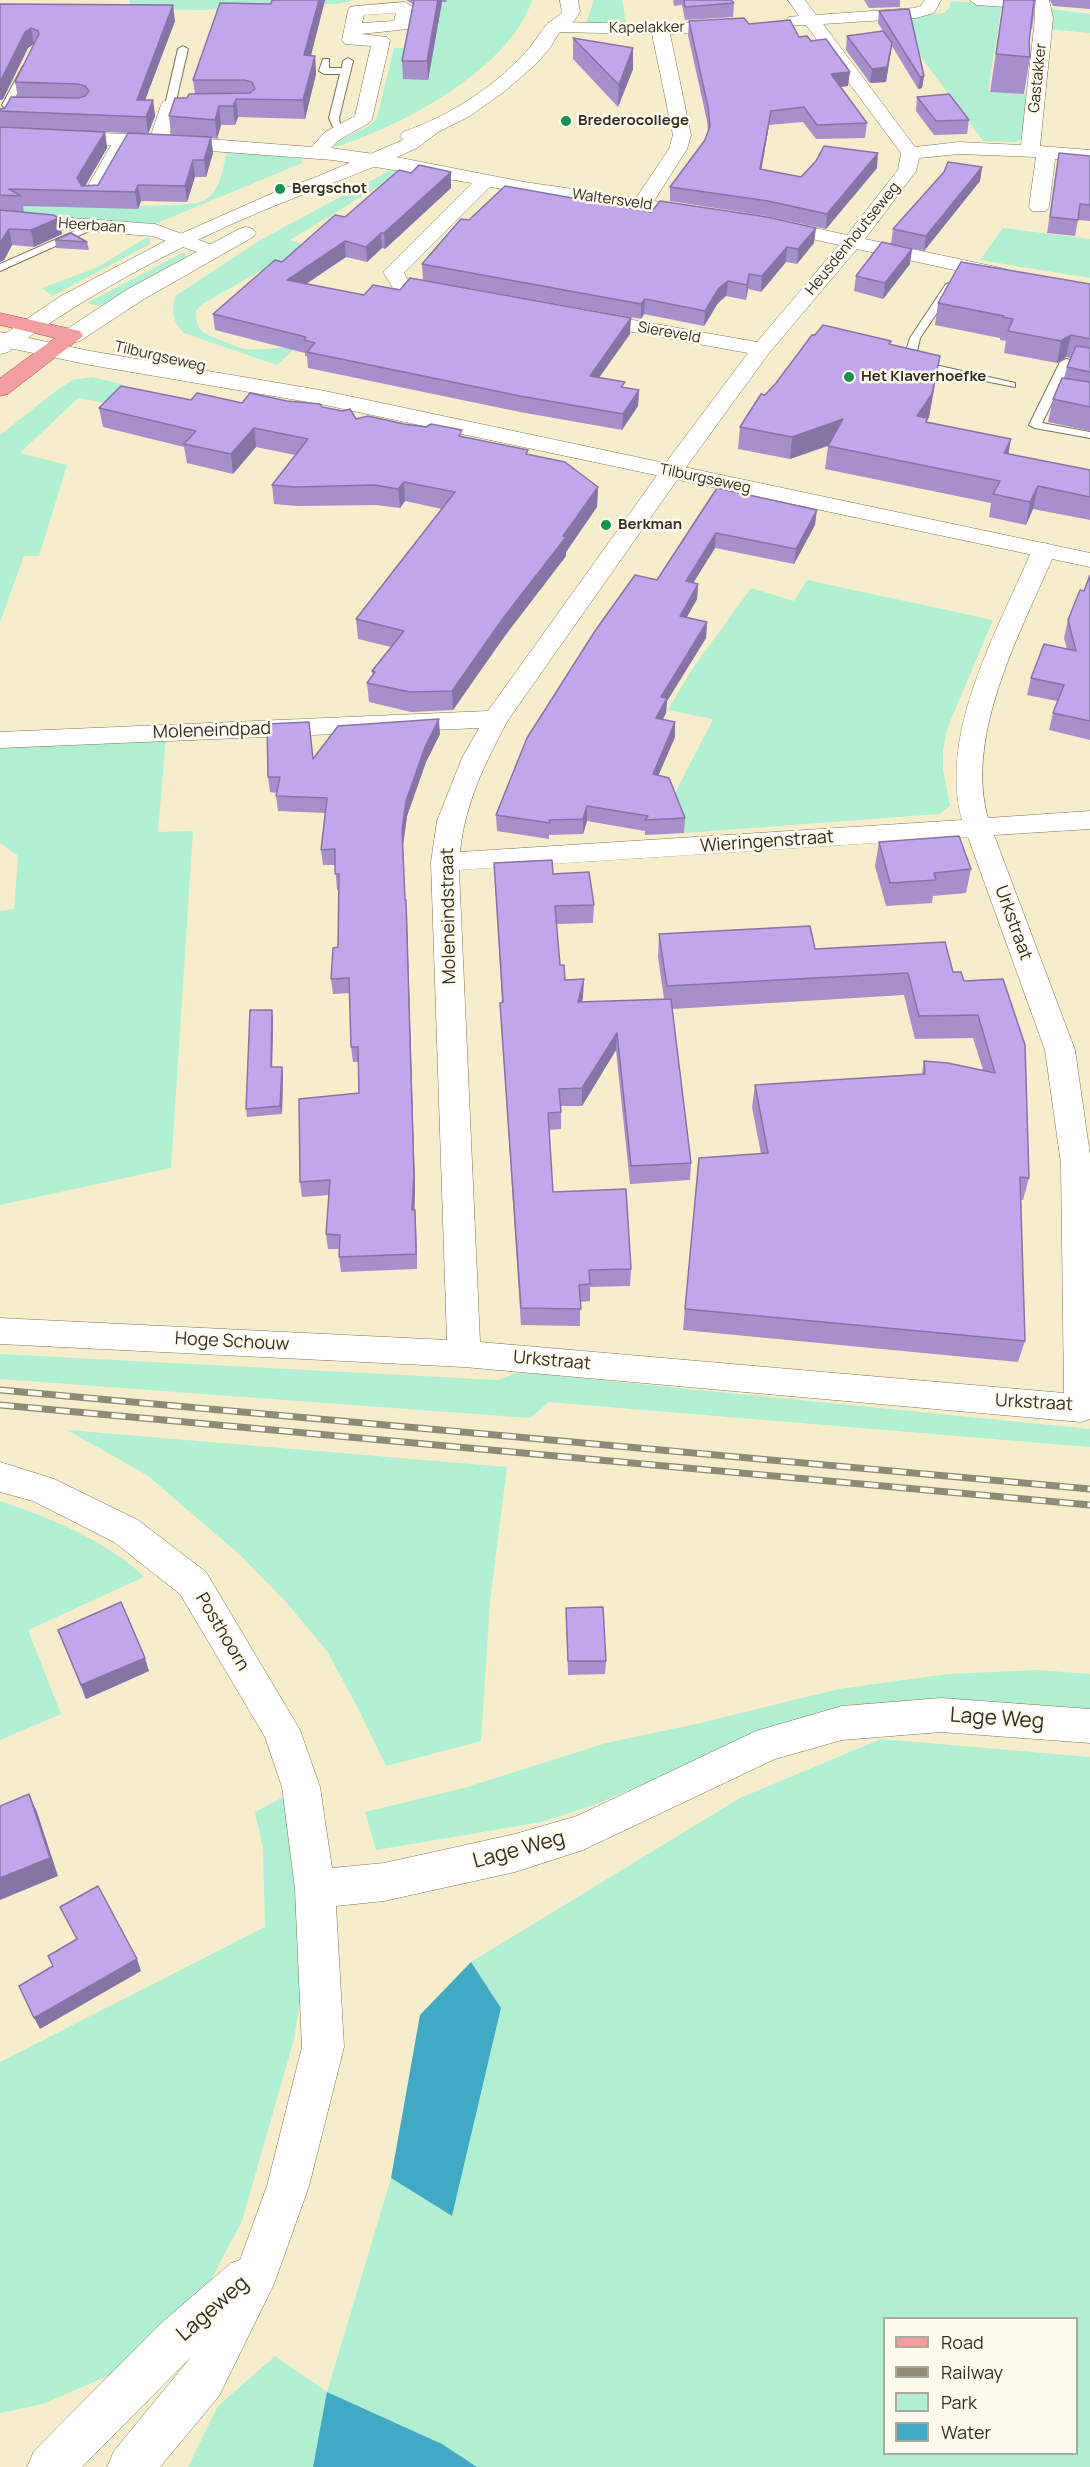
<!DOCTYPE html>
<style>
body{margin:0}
#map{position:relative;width:1090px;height:2467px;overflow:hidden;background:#f6edcc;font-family:Manrope,sans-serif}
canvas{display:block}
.legend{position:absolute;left:883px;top:2317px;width:195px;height:138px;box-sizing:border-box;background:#fefaed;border:2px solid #ada99c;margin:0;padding:8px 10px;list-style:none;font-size:18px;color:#333023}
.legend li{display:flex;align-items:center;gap:12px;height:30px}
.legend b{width:30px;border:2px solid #ada99c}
</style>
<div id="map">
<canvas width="1090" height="2467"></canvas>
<ul class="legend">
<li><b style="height:8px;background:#f29ea1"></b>Road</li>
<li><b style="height:8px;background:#908a74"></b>Railway</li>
<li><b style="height:16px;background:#b0efd1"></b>Park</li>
<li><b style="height:16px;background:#41a9c4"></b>Water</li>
</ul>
</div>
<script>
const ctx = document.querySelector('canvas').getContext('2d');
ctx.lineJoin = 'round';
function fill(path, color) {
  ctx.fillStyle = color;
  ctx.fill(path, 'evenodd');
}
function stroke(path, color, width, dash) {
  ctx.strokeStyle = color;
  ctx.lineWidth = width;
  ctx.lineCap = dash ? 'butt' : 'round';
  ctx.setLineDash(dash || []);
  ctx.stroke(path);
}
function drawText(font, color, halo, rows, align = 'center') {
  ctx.font = font + ' Manrope,sans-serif';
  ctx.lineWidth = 5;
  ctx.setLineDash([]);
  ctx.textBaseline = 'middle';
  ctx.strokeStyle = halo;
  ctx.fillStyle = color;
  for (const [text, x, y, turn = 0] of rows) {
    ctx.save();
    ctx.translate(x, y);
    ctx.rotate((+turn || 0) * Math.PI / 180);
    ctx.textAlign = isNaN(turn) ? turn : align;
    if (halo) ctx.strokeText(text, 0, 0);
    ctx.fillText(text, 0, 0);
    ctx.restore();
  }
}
fill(new Path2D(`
 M130,0H355L336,4H259L206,10L130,9Z
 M443,0H532C510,69 400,127 335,147L331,146C345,135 366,132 377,118L394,48H406Z
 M594,0H622L626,23H586Z
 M951,1L1032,7L1031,11L1001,9L988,91L1028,95L1023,139L1015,142L983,141L894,20L944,13L949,8Z
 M1051,9L1090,14V33L1049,29Z
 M227,151L301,158L302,163L150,226L0,216V199C35,200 183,213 205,200C221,191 223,167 227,151Z
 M389,171L402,172L290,240L309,247L269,272L260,271L202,304L196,311C195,335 208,334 225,342C231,344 237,347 243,349C259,351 279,347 296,347L277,365L184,333C172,321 172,312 175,296L262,239Z
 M1003,228L1090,239V278L980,260Z
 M149,236L150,244L52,296L42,288L96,268Z
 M184,252L187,258L107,308L87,303Z
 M93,377L124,385L104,403L78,398L20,453L67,465L39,556H24L0,622V435L57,390L73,380Z
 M807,580L993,620L947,729L943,749V770L950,806L939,814L685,833L672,799L713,719L668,710L691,671L751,588L794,601Z
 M166,737L158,832L193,831L171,1168L0,1205V911L14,909L18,856L0,843V745Z
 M0,1354L498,1380L519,1372L1090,1429V1447L549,1402L530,1418L0,1379Z
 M67,1430L507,1467L490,1601L481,1741L386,1766L358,1708L327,1651L286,1602L240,1555L147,1475Z
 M0,1501C46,1516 110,1542 144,1577L28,1630L61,1714L0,1740Z
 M1037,1670L1090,1674V1711L728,1748L594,1805L542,1822L376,1850L365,1812L464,1788L606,1743L696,1724L839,1689L948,1674Z
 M881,1739L1090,1757V2467H477L442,2444L328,2393L313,2467H188L218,2406L275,2356L327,2392L391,2178L452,2216L501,2008L471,1962L740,1798ZM884,2318H1076V2454H884Z
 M289,1794L303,1978L294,2039L242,2221L205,2291L119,2371L43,2404L0,2413V2062L265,1927L263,1848L255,1812Z`), '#b0efd1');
fill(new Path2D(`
 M471,1962L501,2008L452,2216L391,2178L420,2015Z
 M327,2392L442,2444L477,2467H313Z`), '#41a9c4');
const service = new Path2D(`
 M183,46L188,49L175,105L170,108L165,105L178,49Z
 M348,58L353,61L339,118L340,124L348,129L343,132L333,127L329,118L340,74H324L319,71L323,59H329V68H342L343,61Z
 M23,66L31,68L10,107H4L2,105Z
 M91,224L100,226L0,271V264Z
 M950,283L955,286L920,338L916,356L922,362L1015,383V387L914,367L904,357L910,338L946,284Z
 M1066,359L1090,364V370L1070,366L1042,423L1090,432V438L1035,428L1029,425L1060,362Z`);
const minor = new Path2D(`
 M788,0H805L816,15L914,8L921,6L925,0H941L934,13L916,18L823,24L915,147L959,142L1021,145L1035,18L1034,9L977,5L969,0H1049L1053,18L1040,146L1090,150V162L1055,159L1049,207L1046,211H1032L1029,207L1036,157L959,154L919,158L916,171L865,239L1001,268L1008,270L1011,274L1008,278L1001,280L857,249L769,353L689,463L508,720C485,763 465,803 460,852L962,820C938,732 998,630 1032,550L1036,545L1044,543L1052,545L1056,550C1023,628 964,733 988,818L1090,811V829L994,835L1075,1050L1090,1155V1419L1081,1422L464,1367L0,1344V1318L447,1340L431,862L437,821L462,758L479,728L0,748V732L488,711L673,453L748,353L588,324L581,322L578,318L581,314L588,312L757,342L839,245L767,229L764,225L767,221L774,219L847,235L898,170L901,153L806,25H789L786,21L789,17L799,16ZM968,837L1045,1050L1061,1164L1064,1393L480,1342L459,870Z
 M405,2L413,7L408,29L361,34L387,37L390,41L372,119L369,123L339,140L331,148L396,157L524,182L636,198L669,149L673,135L652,34L554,32L548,31L545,27L548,23L554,22L660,24L736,21L739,25L736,29L730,30L670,34L691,135L687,149L654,201L705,209L708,213L705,217L698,219L490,187L404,273L407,279L452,288L455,292L452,296L445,298L393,288L383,272L472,183L333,160L129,145L102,196L99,200H85L82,196L111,145L0,141V129L151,135L161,105L164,101L170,100L215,101L221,102L224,106L221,110L177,111L169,136L312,147L325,132L355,116L371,46L345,44L342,40L348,11L350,7L356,6ZM396,13L394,21L362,23L364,15Z
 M0,213L155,224L218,247L221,251L218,255L211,257L152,236L0,225Z
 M0,1462L54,1479L138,1520L206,1572L300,1730L320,1787L332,1868L384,1863L515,1834L577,1816L756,1731L842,1706L941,1698L1090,1709V1743L941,1732L842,1740L775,1759L583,1850L515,1872L384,1901L336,1906L344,2047L309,2186L274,2284L219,2396L160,2467H107L114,2451L191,2357L82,2467H27L34,2451L159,2325L231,2263L240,2260L267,2186L302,2047L295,1889L282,1787L265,1737L180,1594L114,1542L33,1501L0,1492Z`);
const tertiary = new Path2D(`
 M560,0H578L580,12L574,21L559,33L550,48L536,64L505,91L470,116L438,132L417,148C376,167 335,182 294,198C193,238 96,288 8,352L0,354V337L61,296L169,239L282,189L314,178L403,140L400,136L403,132C449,116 491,89 524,54C533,45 539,34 547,24C552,20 557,17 562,13Z
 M246,227L253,229L256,233L253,237L144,299L80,341L72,343L64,341L61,336L64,331L128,289L239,229Z`);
const secondary = new Path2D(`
 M0,332L90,351L320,390L1090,553V567L320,404L90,365L0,346Z`);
const primary = new Path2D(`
 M0,313L80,331L83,336L8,394L0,396V378L55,338L0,325Z`);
stroke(service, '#7c7456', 2);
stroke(minor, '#7c7456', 1);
stroke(tertiary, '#7c7456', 1);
stroke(secondary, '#7c7456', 1);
stroke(primary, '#a94e4d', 1);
fill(service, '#fff');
fill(minor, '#fff');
fill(tertiary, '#fff');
fill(secondary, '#fff');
fill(primary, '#f29ea1');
const rail = new Path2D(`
 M0,1390L1090,1489
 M0,1405L1090,1505`);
stroke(rail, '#908a74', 7);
stroke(rail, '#fefaed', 4.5, [14]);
fill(new Path2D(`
 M272,0H325L311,56H315L316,74L305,119L238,117L235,125H221L217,139L211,138L213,153L206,177H195L187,202L141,201L138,209L23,206L24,212L59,218L62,234L34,247L12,245L4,260L0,262V127L105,132L107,148L85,186L98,185L171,135L169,116L187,98L195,94L193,80L271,4Z
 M398,0H447L446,2H442L428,80L403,79L402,61L413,4L406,0Z
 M673,0H731L734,3L733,17L685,20L682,5L674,6Z
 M864,0H900V7L869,8Z
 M1004,0H1036L1032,29H1031L1029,42L1030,57L1024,94L990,92Z
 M1050,0H1090V9L1053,6Z
 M0,4L175,21L145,100H153L155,116L148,134L0,127V109L5,108L18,97L15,82L34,44L28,48L3,99L0,100Z
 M879,11L924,76L922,88L918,89L892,46L886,82L870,83L846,50L847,36L883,31L878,23Z
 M689,21L749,24L799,37L811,41L848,86L840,87L867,123L865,138L816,139L803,122L769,125L761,170L801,177L877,168L826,229L766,216L670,201V187L705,140L708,131L707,121L688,35Z
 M573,38L633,48V69L618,107L573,59Z
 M917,97L969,120L967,134L934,135L916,111Z
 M1059,153L1090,156V221L1078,220L1075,236L1047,233Z
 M982,167L980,181L924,251L891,244L893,229Z
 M451,172V188L385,249L382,248L367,262L346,257L306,284L364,295L630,334L599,377L625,388L639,390L638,406L622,430L520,412L308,368L307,356H305V353L215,330L213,314L282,262L411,173Z
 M469,220L814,243L797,264L786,262L761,292L748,289L746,300L726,296L718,303L704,326L644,314L641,319L423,280L422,264Z
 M55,240L87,242L89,250L56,248Z
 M910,264L883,299L854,291L856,276Z
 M1090,284V431L1048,422L1053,399L1064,378L1067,367L1071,358L1066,357L1057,363L1004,353L1006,341L1000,340V338L935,325L938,303Z
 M815,335L891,344L936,378L929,417L927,422L1008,454L1090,470V520L1033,509L1026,525L989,517L991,503L825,469L828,446L790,459L738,449L740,427L765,395L776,383Z
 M191,400L242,403L287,401L322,407L356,419L462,436L528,455L598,487L597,507L566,552V556L504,637L453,710L411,712L369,702L367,683L373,676L372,671L391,647L358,639L356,619L442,509L405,501L400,508L376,505L297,506L274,504L272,485L295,455L256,447L233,474L187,463L184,447L103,427L99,408Z
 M717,488L815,525L794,564L715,548L693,583L698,584L697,599L687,617L707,622L706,638L667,701L666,713L663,719L675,737L658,776L685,818L684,833L645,835V831L587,821L583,834L549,835V839L497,831L496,815L657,580Z
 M1090,575V740L1049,730L1053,713L1057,701L1027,695L1031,678L1067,649L1064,638L1068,620L1084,591Z
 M440,734L426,762L407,816L403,845L405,900L407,915L415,1190L414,1210L416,1225L417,1269L341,1272L339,1257L340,1249H328L326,1234L329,1195L302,1197L300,1182L359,1093V1062H353L351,1047L350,993L333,994L331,979L338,947L339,890H337L335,865H323L321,850L325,813L278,811L276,796V793L270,792L268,777L313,759Z
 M879,842L971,869L966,893L933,896L932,903L886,906L875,866Z
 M494,863L553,874L594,905L593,923L556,924L560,965L565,980L583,997L582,1002L664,999L658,957L659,934L815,949L953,972L964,981L1003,979L1029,1178L1023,1200H1021L1025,1341L1018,1362L683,1330L699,1158L761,1154L752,1107L755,1085L922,1074L924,1061L983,1070L973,1038L915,1039L904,995L672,1009L691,1163L690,1180L630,1184L616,1050L582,1106H561V1129L549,1130L553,1192L631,1269L630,1286L590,1287V1301L580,1302V1326L521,1325L501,1020L500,1003L502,1002Z
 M273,1018L272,1067H282L283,1075L282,1114L247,1117L246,1109Z
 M566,1608L606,1661L605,1674L568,1675Z
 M58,1630L149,1671L86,1699Z`), '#a68fcb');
fill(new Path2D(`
 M319,0H325L306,74L304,55Z
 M438,0H442V2L428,80L427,61Z
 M173,5L175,21L139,116L137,100Z
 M31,28L34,44L28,48L3,99L0,100V82L25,32Z
 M892,43L886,82L870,83L872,69Z
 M633,48V69L618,107L619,85Z
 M315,56L316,74L305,119L303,100Z
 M850,72L848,86L829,88L831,74Z
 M924,76L922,88L918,89L920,77Z
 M236,99L238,117L235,125L233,106Z
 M153,100L155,116L148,134L146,117Z
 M219,106L221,125L217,139L215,120Z
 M771,111L769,125L759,184L760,169Z
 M105,132L107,148L82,191L77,178Z
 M211,137L213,153L206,177L204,160Z
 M878,153L877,168L826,229L827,214Z
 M193,160L195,177L187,202L185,186Z
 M982,167L980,181L924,251L926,236Z
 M451,172V188L385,249L384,233Z
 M138,185L141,201L138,209L135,192Z
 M59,218L62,234L34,247L31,230Z
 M816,228L814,243L797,264L798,249Z
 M9,229L12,245L4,260L0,262V243Z
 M381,233L382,248L367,262L366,247Z
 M345,241L346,257L288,296L287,280Z
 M787,247L786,262L761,292L762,276Z
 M912,249L910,264L883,299L885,283Z
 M749,274L748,289L746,300L747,285Z
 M728,281L726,296L718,303L704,326L705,311L719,288Z
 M645,299L644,314L641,319V304Z
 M631,318L630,334L589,392L590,376Z
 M1071,335L1066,357L1057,363L1061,341Z
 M940,356L936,378L929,417L927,419L917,416Z
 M639,390L638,406L622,430L623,414Z
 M843,419L840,441L790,459L792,437Z
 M254,428L256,447L233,474L231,454Z
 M1011,439L1007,462L1004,453Z
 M404,482L405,501L400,508L398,489Z
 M1038,486L1033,509L1026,525L1030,502Z
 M598,487L597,507L566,552V556L504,637L453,710L452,691Z
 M817,510L815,525L794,564L796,549Z
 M716,533L715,548L685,596L686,581Z
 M698,584L697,599L679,631L680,616Z
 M707,622L706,638L667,701L666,713L655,733L656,718L661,697Z
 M439,719L440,734L426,762L407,816L403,845L402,830L406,801L425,747Z
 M675,722V737L652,790L653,774Z
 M587,806V821L583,834V819Z
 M406,900L415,1190L414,1225L412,1210Z
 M584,979L583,997L577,1020L578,1002Z
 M272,1010L273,1018L272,1075L271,1067Z
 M617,1033L616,1050L582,1106V1088Z
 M282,1067L283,1075L282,1114L280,1106Z
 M415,1210L416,1225L417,1269L416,1254Z
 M145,1658L149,1671L86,1699L81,1685Z
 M29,1794L37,1812L58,1876L0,1900V1878Z
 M137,1959L141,1971L40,2029L34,2018Z`), '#8774a5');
const building = new Path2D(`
 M272,0H319L304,55L315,56L303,100L236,99L233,106H219L215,120L169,116L175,98H187L189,94L250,93L255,89L252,82L244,80H193L220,3L271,4Z
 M414,0H438L427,61H402Z
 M684,0H731L734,3L685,7Z
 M1004,0H1034L1029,42L1030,57L996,54Z
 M0,4L173,5L137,100H153L146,117L0,111V109L5,108L11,97L78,98L85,96L89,91L85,86L78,84L15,82L39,34L38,31L31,28L25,32L0,82Z
 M909,9L924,76L920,77L879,11Z
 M744,18L749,24L790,20L799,37L807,36L811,41L826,39L850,72L831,74L867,123L817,125L804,107L771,111L760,169L801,177L816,161L824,146L878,153L827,214L768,201L670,187L705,140L710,126L708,107L689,21Z
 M883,31L892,43L887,67L872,69L847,36Z
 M573,38L633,48L619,85Z
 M949,94L969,120L936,121L917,97Z
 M0,127L105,132L77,178L82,186L98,185L128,133L211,137L204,160H193L185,186L138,185L135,192L9,189L21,196L0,195Z
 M1059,153L1090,156V205L1080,204L1078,220L1050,217Z
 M948,162L982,167L926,236L893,229L944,172Z
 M419,165L451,172L384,233H381L366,247L345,241L287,280L364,295L373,285L400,290L410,278L631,318L590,376L625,382L621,387L639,390L623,414L520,396L307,352L315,343L304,340L306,337L213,314L275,260L282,262L335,215L345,217L399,170L411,173Z
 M505,186L651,212L660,201L767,217L816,228L798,249L787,247L762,276L749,274L747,285L728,281L719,288L705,311L645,299L641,304L422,264L461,219L469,220Z
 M0,210L53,215L59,218L31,230L9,229L0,243Z
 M71,233L87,242L55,240Z
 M882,242L912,249L885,283L856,276Z
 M961,262L1090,284V339L1071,335L1061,341L1008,331L1013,319L1003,317L1004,316L938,303Z
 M823,325L891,341L889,344L940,356L932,394L917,416L927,418L926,422L1011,439L1004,453L1090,470V497L1038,486L1030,502L993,494L1000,481L828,446L843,419L792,437L740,427L761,394L765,395L776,383L812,335H815Z
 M1076,346L1090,348V372L1067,367Z
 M1062,378L1090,382V407L1053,399Z
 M121,386L191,400L197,393L242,403L250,393L287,401L320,404L322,407L343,411L350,409L356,419L368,416L404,424L426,427L431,424L462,430L459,436L528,450L526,454L565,462L598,487L563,536L566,537L504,617L452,691L410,692L367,683L375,672L372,671L404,631L356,619L455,492L404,482L398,489L375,485L295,487L272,485L308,439L254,428L231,454L184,444L196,431L99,408Z
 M717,488L817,510L796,549L716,533L686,581L698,584L680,616L707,622L661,697L667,698L656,718L675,722L653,774L669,778L685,818L645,820L648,816L587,806L583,819L549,820L550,823L496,815L527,738L595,631L635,575L657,580Z
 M1090,575V721L1053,713L1064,685L1031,678L1044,644L1076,651L1068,620L1080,590L1084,591Z
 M439,719L425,747L406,801L402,830L405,900H406L414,1176L412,1210H415L416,1254L339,1257L340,1235L326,1234L330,1180L300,1182L299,1099L359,1093L358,1047H351L349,978L331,979L333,948L338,947L339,874H335V849L321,850L327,798L276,796L280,777H268L267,724L309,722L313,759L338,726Z
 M959,836L971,869L934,873L936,880L890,883L879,842Z
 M552,860L553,874L589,872L594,905L555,906L560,965H564L565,980L584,979L578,1002L671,999L691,1163L631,1166L617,1033L582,1088L559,1089L561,1112L548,1113L553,1192L626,1189L631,1269L589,1270L590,1284L579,1285L581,1309L521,1308L500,1003L503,1002L494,863Z
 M810,926L815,949L945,942L953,972H961L964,981L1003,979L1025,1045L1029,1178L1020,1177L1025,1341L685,1309L699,1158L768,1153L755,1085L925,1074L924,1061L948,1063L995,1073L978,1015L919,1016L908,973L667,986L659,934Z
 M250,1010H272L271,1067H282L280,1106L246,1109Z
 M121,1602L145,1658L81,1685L58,1630Z
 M603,1607L606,1661H568L566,1608Z
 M29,1794L50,1858L0,1878V1806Z
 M98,1886L137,1959L34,2018L19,1986L53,1966L48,1956L77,1939L60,1907Z`);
fill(building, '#c1a6ec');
stroke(building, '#8774a5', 1.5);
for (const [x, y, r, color] of [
 [566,121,6,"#139250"],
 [280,189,6,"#139250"],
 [849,377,6,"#139250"],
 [606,525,6,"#139250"]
]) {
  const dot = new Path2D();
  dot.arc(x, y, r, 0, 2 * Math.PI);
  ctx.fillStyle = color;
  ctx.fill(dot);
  stroke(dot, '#fefaed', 2);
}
drawText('15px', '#333023', '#fefaed', [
 ["Kapelakker",647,28,-1],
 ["Gastakker",1038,78,-84],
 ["Waltersveld",612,200,8],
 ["Heerbaan",92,226,4],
 ["Heusdenhoutseweg",853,239,-51],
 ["Siereveld",669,333,10],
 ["Tilburgseweg",160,357,13],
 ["Tilburgseweg",705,479,12]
]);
drawText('bold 15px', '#333023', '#fefaed', [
 ["Brederocollege",578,121],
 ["Bergschot",292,189],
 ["Het Klaverhoefke",861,377],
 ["Berkman",618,525]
], 'left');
drawText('18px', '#333023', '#fefaed', [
 ["Moleneindpad",212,731,-2],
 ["Wieringenstraat",767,842,-4],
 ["Moleneindstraat",449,916,-91],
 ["Urkstraat",1013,923,70],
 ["Hoge Schouw",232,1342,3],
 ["Urkstraat",552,1361,5],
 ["Urkstraat",1034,1403,3],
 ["Posthoorn",222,1632,59]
]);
drawText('21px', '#333023', '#fefaed', [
 ["Lage Weg",997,1719,4],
 ["Lage Weg",519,1850,-15],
 ["Lageweg",213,2309,-41]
]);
</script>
